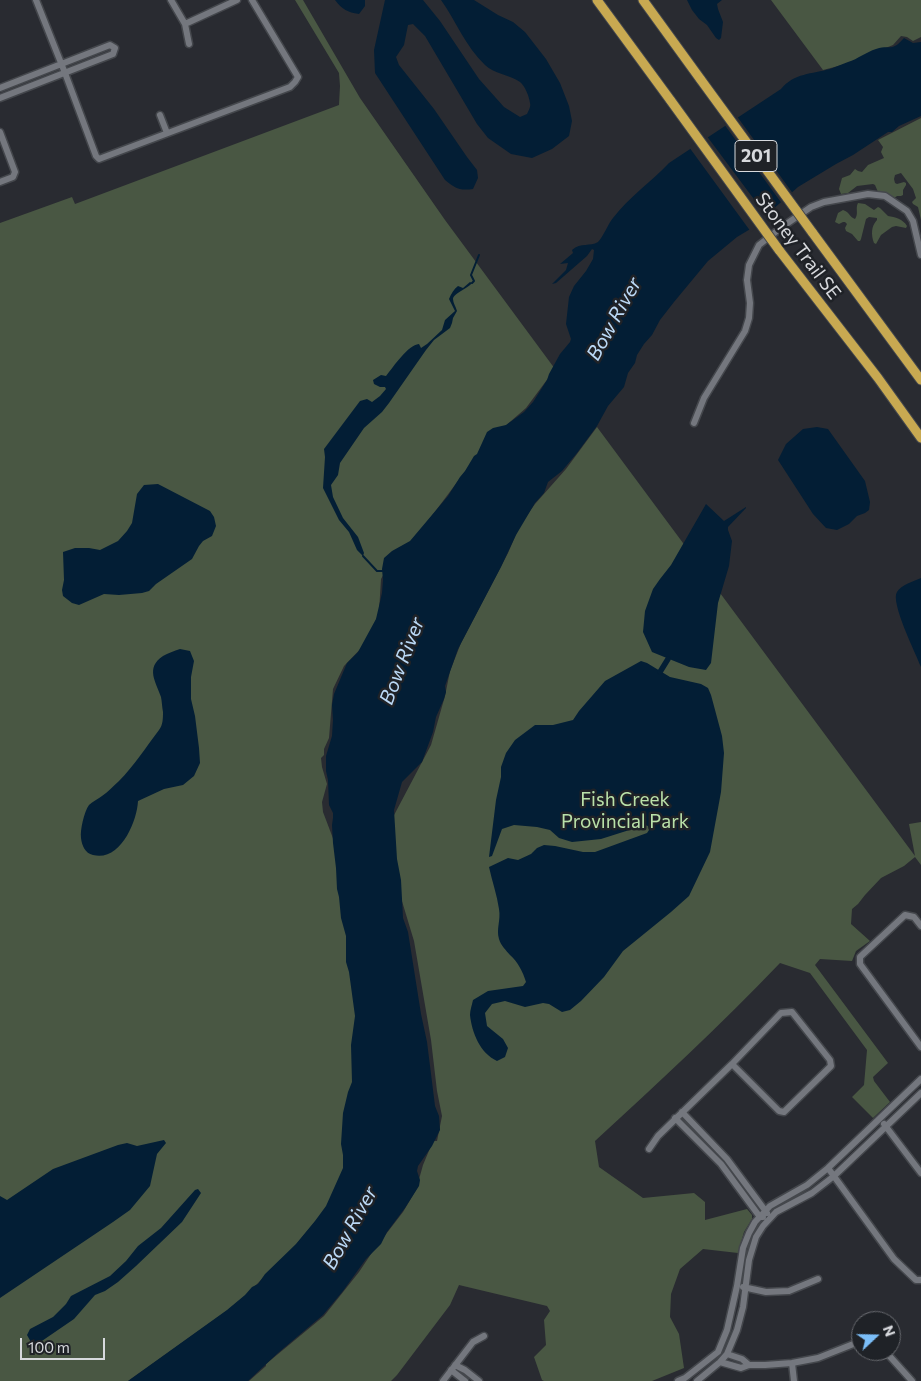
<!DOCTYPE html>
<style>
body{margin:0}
#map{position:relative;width:921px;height:1381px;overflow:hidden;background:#292b31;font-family:Commissioner,sans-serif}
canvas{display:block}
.north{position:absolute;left:851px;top:1311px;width:50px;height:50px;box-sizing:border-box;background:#1f2227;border:1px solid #696b70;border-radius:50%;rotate:69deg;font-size:14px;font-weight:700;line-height:20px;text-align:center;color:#d7d9dd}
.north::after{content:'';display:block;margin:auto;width:18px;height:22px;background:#7bbef8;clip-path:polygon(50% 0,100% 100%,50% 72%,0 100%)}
.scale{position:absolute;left:20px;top:1338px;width:85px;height:22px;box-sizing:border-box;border:2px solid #d7d9dd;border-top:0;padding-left:6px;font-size:15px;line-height:18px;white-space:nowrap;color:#d7d9dd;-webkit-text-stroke:4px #1f2227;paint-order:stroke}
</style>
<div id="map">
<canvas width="921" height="1381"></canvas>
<div class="north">N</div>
<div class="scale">100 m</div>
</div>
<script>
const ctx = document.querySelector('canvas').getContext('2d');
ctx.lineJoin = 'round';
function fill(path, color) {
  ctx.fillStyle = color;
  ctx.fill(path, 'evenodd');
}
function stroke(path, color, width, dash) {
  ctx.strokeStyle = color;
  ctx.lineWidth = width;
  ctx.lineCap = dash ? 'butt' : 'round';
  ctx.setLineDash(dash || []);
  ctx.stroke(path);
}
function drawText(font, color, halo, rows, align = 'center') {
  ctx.font = font + ' Commissioner,sans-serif';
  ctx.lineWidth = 5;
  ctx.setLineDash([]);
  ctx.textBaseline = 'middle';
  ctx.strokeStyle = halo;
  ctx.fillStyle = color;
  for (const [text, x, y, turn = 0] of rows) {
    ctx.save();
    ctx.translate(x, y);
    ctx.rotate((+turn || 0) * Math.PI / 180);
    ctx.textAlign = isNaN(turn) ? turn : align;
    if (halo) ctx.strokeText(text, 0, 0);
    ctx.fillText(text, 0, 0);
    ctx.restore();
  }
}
fill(new Path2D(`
 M295,0H303L360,98L445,220L555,369L526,408L488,441L416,537L390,563L381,579L379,612L369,640L344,666L333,689L329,738L324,749V755L321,758L322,767L327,784L322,802L323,812L334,841L357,1008L355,1147L329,1205L293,1248L245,1296L228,1310L128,1381H0V223L72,197L75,204L339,105L340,86L339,73Z
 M771,0H921V37L913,41L907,37L901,36L893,45L846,64L823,70Z
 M921,118V220L918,207L913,204L912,202L916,198L913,189L901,173L895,175L894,179L895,183L897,184L904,182L906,183V185L903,190V195L901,196H897L893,199L878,192L875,185L873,184L857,186L848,193L841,194L839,189L842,178L850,175L855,169L858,171L862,172L868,165L884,158L881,152L883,147L878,140Z
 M858,203L865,204L874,210L878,207L880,208L888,216C895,217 903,219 907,226L906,228L896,226L892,227L881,235L876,244L874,243C871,235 871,226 877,220V218L869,217L866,219L861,239L860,241H858L852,234L846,231L845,228L847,224L845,222H843L839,224L835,222L838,213L843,210C850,212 849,217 855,219C859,214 855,208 858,203Z
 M597,427L915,856L909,824L921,822V865L915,857L904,866L881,878L865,895L858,904L852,909L851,924L870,941L856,951L852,961L820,959L815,965L888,1063L873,1077L874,1081L890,1102L873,1118L852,1097L864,1085L867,1050L810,973L780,963C721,1025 658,1083 595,1141L599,1167L643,1198L694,1193L705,1202V1220L747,1209L752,1215V1219L744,1232L738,1253L703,1249L680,1269L671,1294L670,1317L679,1334L684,1368L652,1381H544L542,1380L534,1357L546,1345L544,1320L550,1311L547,1306L459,1285L450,1305L397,1375L391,1381H249L266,1366V1364L324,1316L359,1272L373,1251L403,1212L416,1190L423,1165L433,1141H437L442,1116L437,1091L431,1040L414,941L392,868V819L431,745L445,696L450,671L461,643L508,553L520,525L535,504L566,469Z`), '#495743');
fill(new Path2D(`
 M335,0H365V6L359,14C347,12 343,10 335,0Z
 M385,0H423L440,21L479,79L504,107L520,117L527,114C529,110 531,106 530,103C529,96 525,86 520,82C511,75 494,74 485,65C465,46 456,21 441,0H474L498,15L513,22L525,32L546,59L560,83L569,106L572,121L569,136L552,149L532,158L511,154L488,138L477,124L425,36L413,24L408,25L404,45L396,57L399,65L434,109L467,157L477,170L478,178L473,189C459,191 455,188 445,180L375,73L374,50Z
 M687,0H722L717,4L718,9L723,22L721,38L719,40L716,38L707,25L699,19L692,10Z
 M904,38L913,43L921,42V116L899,126L892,132H888L853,155L836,164L798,187L752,228L737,237L708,261L674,302L660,320L652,335L644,344L637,355L635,363L628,373L624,387L608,406L597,426L577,453L562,471L548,482L544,493L535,503L516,535L501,567L458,649L445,686L446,692L444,699L436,717L433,732L422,762L402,782L394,810L397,859L401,880L403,918L408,932L421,1014L427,1042L435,1106L439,1116L440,1130L432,1146L418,1166L417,1171L420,1180L419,1186L405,1208L387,1232L381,1244L366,1259L343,1291L323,1315L278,1353L248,1381H128L227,1310L245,1295L252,1287L258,1284L265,1274L296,1244L315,1221L326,1206L343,1168V1155L341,1144L343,1113L348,1092L352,1082L351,1045L355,1016L349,972L346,962V936L341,918L339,897L337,889L336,868L333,843L332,825L333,818V813L329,805L328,780L326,771V756L332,736L333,720L332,705L334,694L347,663L358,652L376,619L382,593L383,580L382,569L384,558L392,551L410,541L448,496L460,477L465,471L474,456L477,454L487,432L493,428L506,425L524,412L533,402L547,380L549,374L560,354L570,342L571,339L566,324L569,297L574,286L586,271L593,259L594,250L592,249L587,256L556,283L552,284L566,270L568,263L560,264L573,253L572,250C581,242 590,247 598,242C603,237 608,224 613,218C629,197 651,182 669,163L781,89C794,73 812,74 830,69C836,67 842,64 848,62C858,59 866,52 876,49C891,44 891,53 904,38Z
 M470,282L472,283C468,288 453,294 453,299C453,303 456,307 457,311L453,318L452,323L450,328L434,340L426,350L389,403L382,412L364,428L340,463L338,475L331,485L333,497L343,518L358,537L364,553L363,556L357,550L349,532L339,520L323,488L325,457L324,449L360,401L367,399L372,402L380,396L386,389L385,387H380L374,384L373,380L381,375L386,376C394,366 408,345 419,344L421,348L427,344L442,330L445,320L455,311L449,299C451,294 454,289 458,286L463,288Z
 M817,427L828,429L865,481L870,502L869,510L865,513L857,516L849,524L837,530L826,528L813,514L778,460L786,444L803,429Z
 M158,484L210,511L214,517L216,526L212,536L203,541L199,546L192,559L156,584L149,591L142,593L119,595L104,594L79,605L72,603L63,596L62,590L64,580L63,552L75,548H89L100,550L118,541L127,531L132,523L137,494L144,485Z
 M706,504L724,521L746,507V508L728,527V530L732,541L729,566L718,603L711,663L706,670L689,667L652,652L643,632L645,611L653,589L660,579L671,565Z
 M921,578V667C916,654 890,602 897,592C901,585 914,581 921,578Z
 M180,649L190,651L194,661L191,677V699L195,716L199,748L200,763L194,776L183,785L164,789L138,801C137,822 120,862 93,855C85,853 82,846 81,838C80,830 84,812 89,805C92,802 98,799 102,796C108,792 113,786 119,781C134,766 146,747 159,730C163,725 163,718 163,712C162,707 162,702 161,697C156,682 145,668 163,656C168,653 174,651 180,649Z
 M641,661L647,663L670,677L701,684L708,688L711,695L722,736L724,753L721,792L710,852L689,896L671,912L623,951L604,977L581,1001L570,1010L562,1012L549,1004L543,1003L525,1007L505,1001L492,1004L485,1013L487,1026L503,1039L508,1048L505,1057L497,1061C480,1053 472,1033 470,1015C470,1010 472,1005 473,1000L488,991L523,986L526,982C523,972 518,962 510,955C506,950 501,946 499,939C496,929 501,920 499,909C497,895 492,881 489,867L508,858L518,860L531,854L537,848L544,845L555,846L583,852H595L647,833L649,830L648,826L645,825L601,839L572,842L559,838L550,830L537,827L514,825L502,829L492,856L489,857L496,800L501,777V767L506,753L515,740L535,725H553L573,720L579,711L605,681Z
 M164,1140L166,1143L157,1154L150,1186L130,1210L113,1222L0,1298V1196L7,1200L53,1169L118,1145L127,1143L137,1146Z
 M198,1189L201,1193L182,1222L136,1266L118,1282L105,1291L95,1295L74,1319L36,1345L32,1344L27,1335L30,1329L53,1317L66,1304L71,1296L110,1276L126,1261L138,1246L161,1228L195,1190Z`), '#031e35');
fill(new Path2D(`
 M736,115L794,195L783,205L724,124Z
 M706,135L768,218L751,232L689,147Z`), '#292b31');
stroke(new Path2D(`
 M472,283L474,281L471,275L479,255
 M363,556L377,571H384`), '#031e35', 2);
stroke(new Path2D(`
 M660,672L668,659`), '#031e35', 5.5);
const minor = new Path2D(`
 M36,0L65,73L96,156L99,159L290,87L295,82L298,77L252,0
 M171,0L185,24L237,0
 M185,24L189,44
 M0,88L110,45L115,48L113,54L0,98
 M160,115L167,133
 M0,132L15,172L13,177L0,182
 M694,423L704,398L745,331L749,318L750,303L747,280L749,265L759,245L782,227L811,207L824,202L868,194L885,196L907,211L913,221L921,255
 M921,926L914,917L905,915L860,957V964L921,1047
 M682,1112L727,1159L767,1213
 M675,1118L721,1164L757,1213L760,1217H763
 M884,1124L921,1173
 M649,1149L658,1136L732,1064L781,1013L792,1012L830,1060L831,1066L784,1112L779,1111L732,1064
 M828,1168L894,1259L916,1280H921
 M743,1287L766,1292L789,1291L818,1279
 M885,1351L912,1381
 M727,1354L742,1359L749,1365
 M720,1362L741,1368L749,1365H765L792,1363L818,1358L861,1341
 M792,1363L794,1381
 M455,1365L465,1370L479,1381
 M451,1370L465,1381
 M443,1381L473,1342L484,1336
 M678,1381L685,1378L718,1352L727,1330L737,1286L743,1248L749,1233L755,1222L770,1206L807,1185L828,1168L921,1079
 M697,1381L720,1362L727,1354L737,1330L743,1307L749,1260L756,1237L763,1226L776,1212L812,1193L834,1176L921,1093`);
const highway = new Path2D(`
 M597,0L671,101
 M643,0L701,80
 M812,232L921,380
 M779,250L878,378L921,438`);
stroke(minor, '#44474c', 9);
stroke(highway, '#44474c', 11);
stroke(minor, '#74777e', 6);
stroke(highway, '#c8a951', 9);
const highwayBridge = new Path2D(`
 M701,80L812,232
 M671,101L779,250`);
stroke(highwayBridge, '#44474c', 11, []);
stroke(highwayBridge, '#c8a951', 9);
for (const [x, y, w] of [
 [756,156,42]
]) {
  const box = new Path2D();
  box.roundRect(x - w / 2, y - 15.5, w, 31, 4);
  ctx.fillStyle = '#1f2227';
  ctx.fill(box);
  stroke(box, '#d7d9dd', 1);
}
drawText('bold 18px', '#d7d9dd', null, [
 ["201",756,156]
]);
drawText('19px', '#d7d9dd', '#1f2227', [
 ["Stoney Trail SE",798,246,53]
]);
drawText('19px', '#bae1a9', '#1f2227', [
 ["Fish Creek",625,800],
 ["Provincial Park",625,822]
]);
drawText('italic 20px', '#bbd9f6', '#1f2227', [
 ["Bow River",614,319,-61],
 ["Bow River",402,661,-69],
 ["Bow River",350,1228,-61]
]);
</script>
